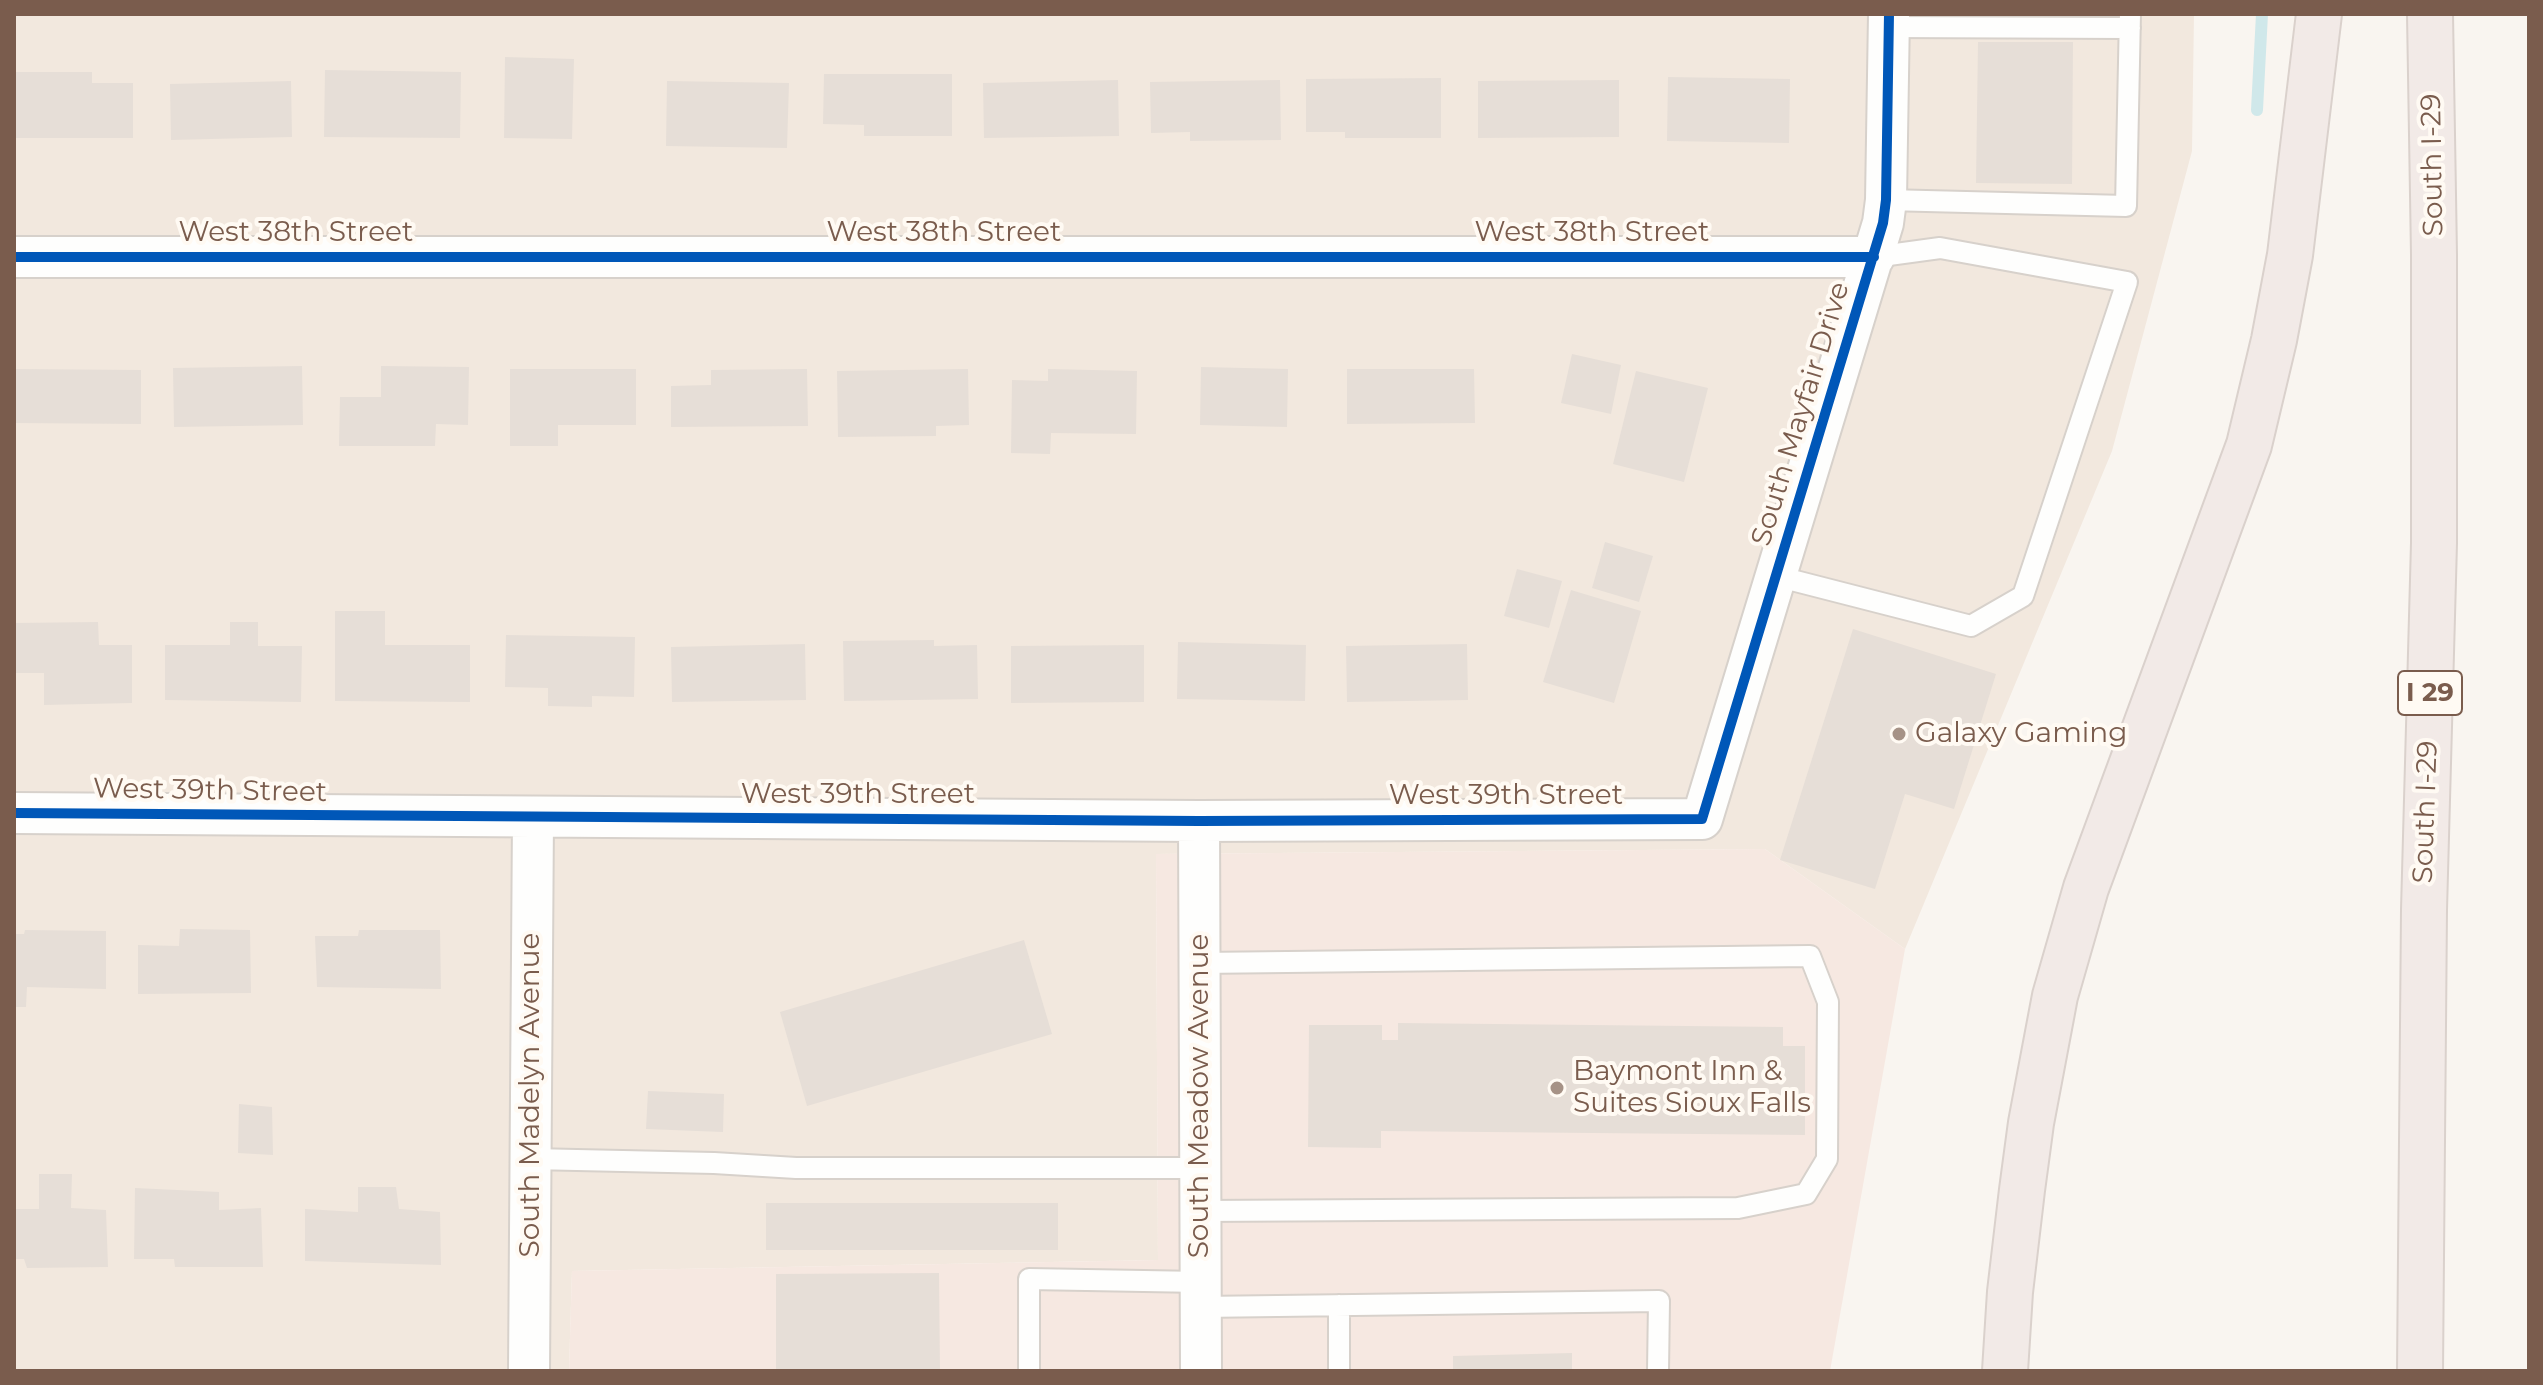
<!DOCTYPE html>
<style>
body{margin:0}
#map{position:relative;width:2543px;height:1385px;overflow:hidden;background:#f9f5f0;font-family:Montserrat,sans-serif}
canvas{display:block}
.frame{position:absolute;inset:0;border:16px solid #7a5c4d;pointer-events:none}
</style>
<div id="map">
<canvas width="2543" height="1385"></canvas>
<div class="frame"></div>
</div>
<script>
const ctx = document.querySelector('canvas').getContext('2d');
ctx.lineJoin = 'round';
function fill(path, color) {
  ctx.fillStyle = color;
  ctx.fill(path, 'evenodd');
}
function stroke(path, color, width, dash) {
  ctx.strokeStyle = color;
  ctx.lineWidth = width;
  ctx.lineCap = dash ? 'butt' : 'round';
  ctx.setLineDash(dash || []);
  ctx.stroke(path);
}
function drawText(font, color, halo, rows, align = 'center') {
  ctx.font = font + ' Montserrat,sans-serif';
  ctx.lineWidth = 8;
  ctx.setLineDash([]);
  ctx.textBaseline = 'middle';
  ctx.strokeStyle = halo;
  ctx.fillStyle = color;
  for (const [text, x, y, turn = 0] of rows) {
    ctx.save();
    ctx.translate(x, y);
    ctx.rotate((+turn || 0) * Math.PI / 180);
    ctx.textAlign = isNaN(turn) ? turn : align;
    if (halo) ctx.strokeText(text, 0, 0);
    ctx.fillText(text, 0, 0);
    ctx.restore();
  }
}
fill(new Path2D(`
 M14,14H2194L2192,151L2112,451L1905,949L1765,849L1156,854L1158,1260L572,1271L569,1371H14Z`), '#f2e8de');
fill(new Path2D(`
 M1765,849L1905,949L1830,1371H569L572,1271L1158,1260L1156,854Z`), '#f6e8e1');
stroke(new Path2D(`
 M2257,110L2262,14`), '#d0e8ea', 12);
fill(new Path2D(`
 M1978,42H2073L2072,184L1976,183Z
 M505,57L574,59L572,139L504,138Z
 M325,70L461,72L460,138L324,137Z
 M14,72H92V83H133V138H14Z
 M824,74H952V136H864V125L823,124Z
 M1668,77L1790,79L1789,143L1667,141Z
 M1441,78V138H1345V132H1306V79Z
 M1118,80L1119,136L984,138L983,83Z
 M1280,80L1281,140L1190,141V132L1151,133L1150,82Z
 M1619,80V137L1478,138V81Z
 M291,81L292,137L171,140L170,84Z
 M667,81L789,83L787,148L666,146Z
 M1572,354L1621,365L1611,414L1561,403Z
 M302,366L303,425L174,427L173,368Z
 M381,366L469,367L468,425L436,424L435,446H339L340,397H381Z
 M1201,367L1288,369L1287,427L1200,425Z
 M14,369L141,370V424L14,423Z
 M510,369H636V425H558V446H510Z
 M807,369L808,426L671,427V386L711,385V370Z
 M968,369L969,425L936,426V436L838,437L837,371Z
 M1048,369L1137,371L1136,434L1051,433L1050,454L1011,453L1012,380L1048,381Z
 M1347,369H1474L1475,423L1347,424Z
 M1636,371L1708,388L1684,482L1613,464Z
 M1605,542L1653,556L1639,602L1592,588Z
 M1517,569L1562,581L1549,628L1504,616Z
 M1571,590L1641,611L1614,703L1543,682Z
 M335,611H385V645H470V702L335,701Z
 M98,622L99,645H132V703L44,705V673H14V623Z
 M230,622H258V646H302L301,702L165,700V645H230Z
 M1853,629L1996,674L1954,809L1905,794L1875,889L1780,860Z
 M506,635L635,637L634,697L592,696V707L548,706V688L505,687Z
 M934,640V646L977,645L978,699L844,701L843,641Z
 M1178,642L1306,645L1305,701L1177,699Z
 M805,644L806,700L672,702L671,647Z
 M1467,644L1468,700L1347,702L1346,646Z
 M1144,645V702L1011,703V646Z
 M180,929L250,930L251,993L138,994V945L179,946Z
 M25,930L106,931V989L27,987L26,1007H14V934H24Z
 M359,930H440L441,989L317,987L315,936H358Z
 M1024,940L1052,1034L807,1106L780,1012Z
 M1398,1023L1783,1027V1046H1805V1135L1381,1131V1148L1308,1147L1309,1025H1382V1040H1398Z
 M648,1091L724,1094L723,1132L646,1129Z
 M239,1104L272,1107L273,1155L238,1153Z
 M39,1174H72L71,1208L106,1210L108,1267L27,1268L24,1259H14V1209H39Z
 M358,1187H396L399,1209L440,1212L441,1265L305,1261V1209L358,1212Z
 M135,1188L219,1192V1210L261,1208L263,1267H175L174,1259H134Z
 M766,1203H1058V1250H766Z
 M939,1273L940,1371H776V1274Z
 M1572,1353V1371H1453V1356Z`), '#e6ded7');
const lane = new Path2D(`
 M1889,27L2130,28
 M1886,200L2126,206L2130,14
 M1776,576L1971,626L2023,596L2127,282L1940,248L1874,257
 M1200,963L1810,956L1828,1002L1827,1159L1806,1194L1738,1208L1201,1211
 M531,1159L714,1163L796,1168H1201
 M1201,1307L1659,1301L1658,1371
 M1029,1371V1279L1201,1282
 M1339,1371V1305`);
const street = new Path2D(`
 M14,257H1874
 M14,813L1199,821L1702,819L1883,223L1886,200L1889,14
 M1199,821L1201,1371
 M529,1371L533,818`);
const highway = new Path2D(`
 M2005,1371L2010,1292L2022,1190L2031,1123L2055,996L2086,888L2249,445L2274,340L2290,255L2319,14
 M2420,1371L2424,910L2434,543V255L2430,14`);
stroke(lane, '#d7d1cb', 24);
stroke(street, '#d7d1cb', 44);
stroke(highway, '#dad1cc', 48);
stroke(lane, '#fefefd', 20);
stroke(street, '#fefefd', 40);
stroke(highway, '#f2eae7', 44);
stroke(new Path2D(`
 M14,257H1874
 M14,813L1199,821L1702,819L1883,223L1886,200L1889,14`), '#0057b8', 10);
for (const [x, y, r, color] of [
 [1899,734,8,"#a69286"],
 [1557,1088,8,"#a69286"]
]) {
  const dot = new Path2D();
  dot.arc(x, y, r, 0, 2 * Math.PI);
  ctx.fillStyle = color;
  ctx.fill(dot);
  stroke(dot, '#fffaf3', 3);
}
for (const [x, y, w] of [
 [2430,693,64]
]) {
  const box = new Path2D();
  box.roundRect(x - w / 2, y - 22, w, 44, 6);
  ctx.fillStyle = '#fffaf3';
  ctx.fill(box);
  stroke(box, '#7a5c4d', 2);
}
drawText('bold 26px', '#7a5c4d', null, [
 ["I 29",2430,693]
]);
drawText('28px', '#7a5c4d', '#fffaf3', [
 ["South I-29",2433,165,-91],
 ["West 38th Street",296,233],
 ["West 38th Street",944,233],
 ["West 38th Street",1592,233],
 ["South Mayfair Drive",1801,414,-73],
 ["West 39th Street",210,791,1],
 ["West 39th Street",858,795],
 ["West 39th Street",1506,796],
 ["South I-29",2426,812,-88],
 ["South Madelyn Avenue",531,1095,-90],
 ["South Meadow Avenue",1200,1096,-90]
]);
drawText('28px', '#7a5c4d', '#fffaf3', [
 ["Galaxy Gaming",1915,734],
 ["Baymont Inn &",1573,1072],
 ["Suites Sioux Falls",1573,1104]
], 'left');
</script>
